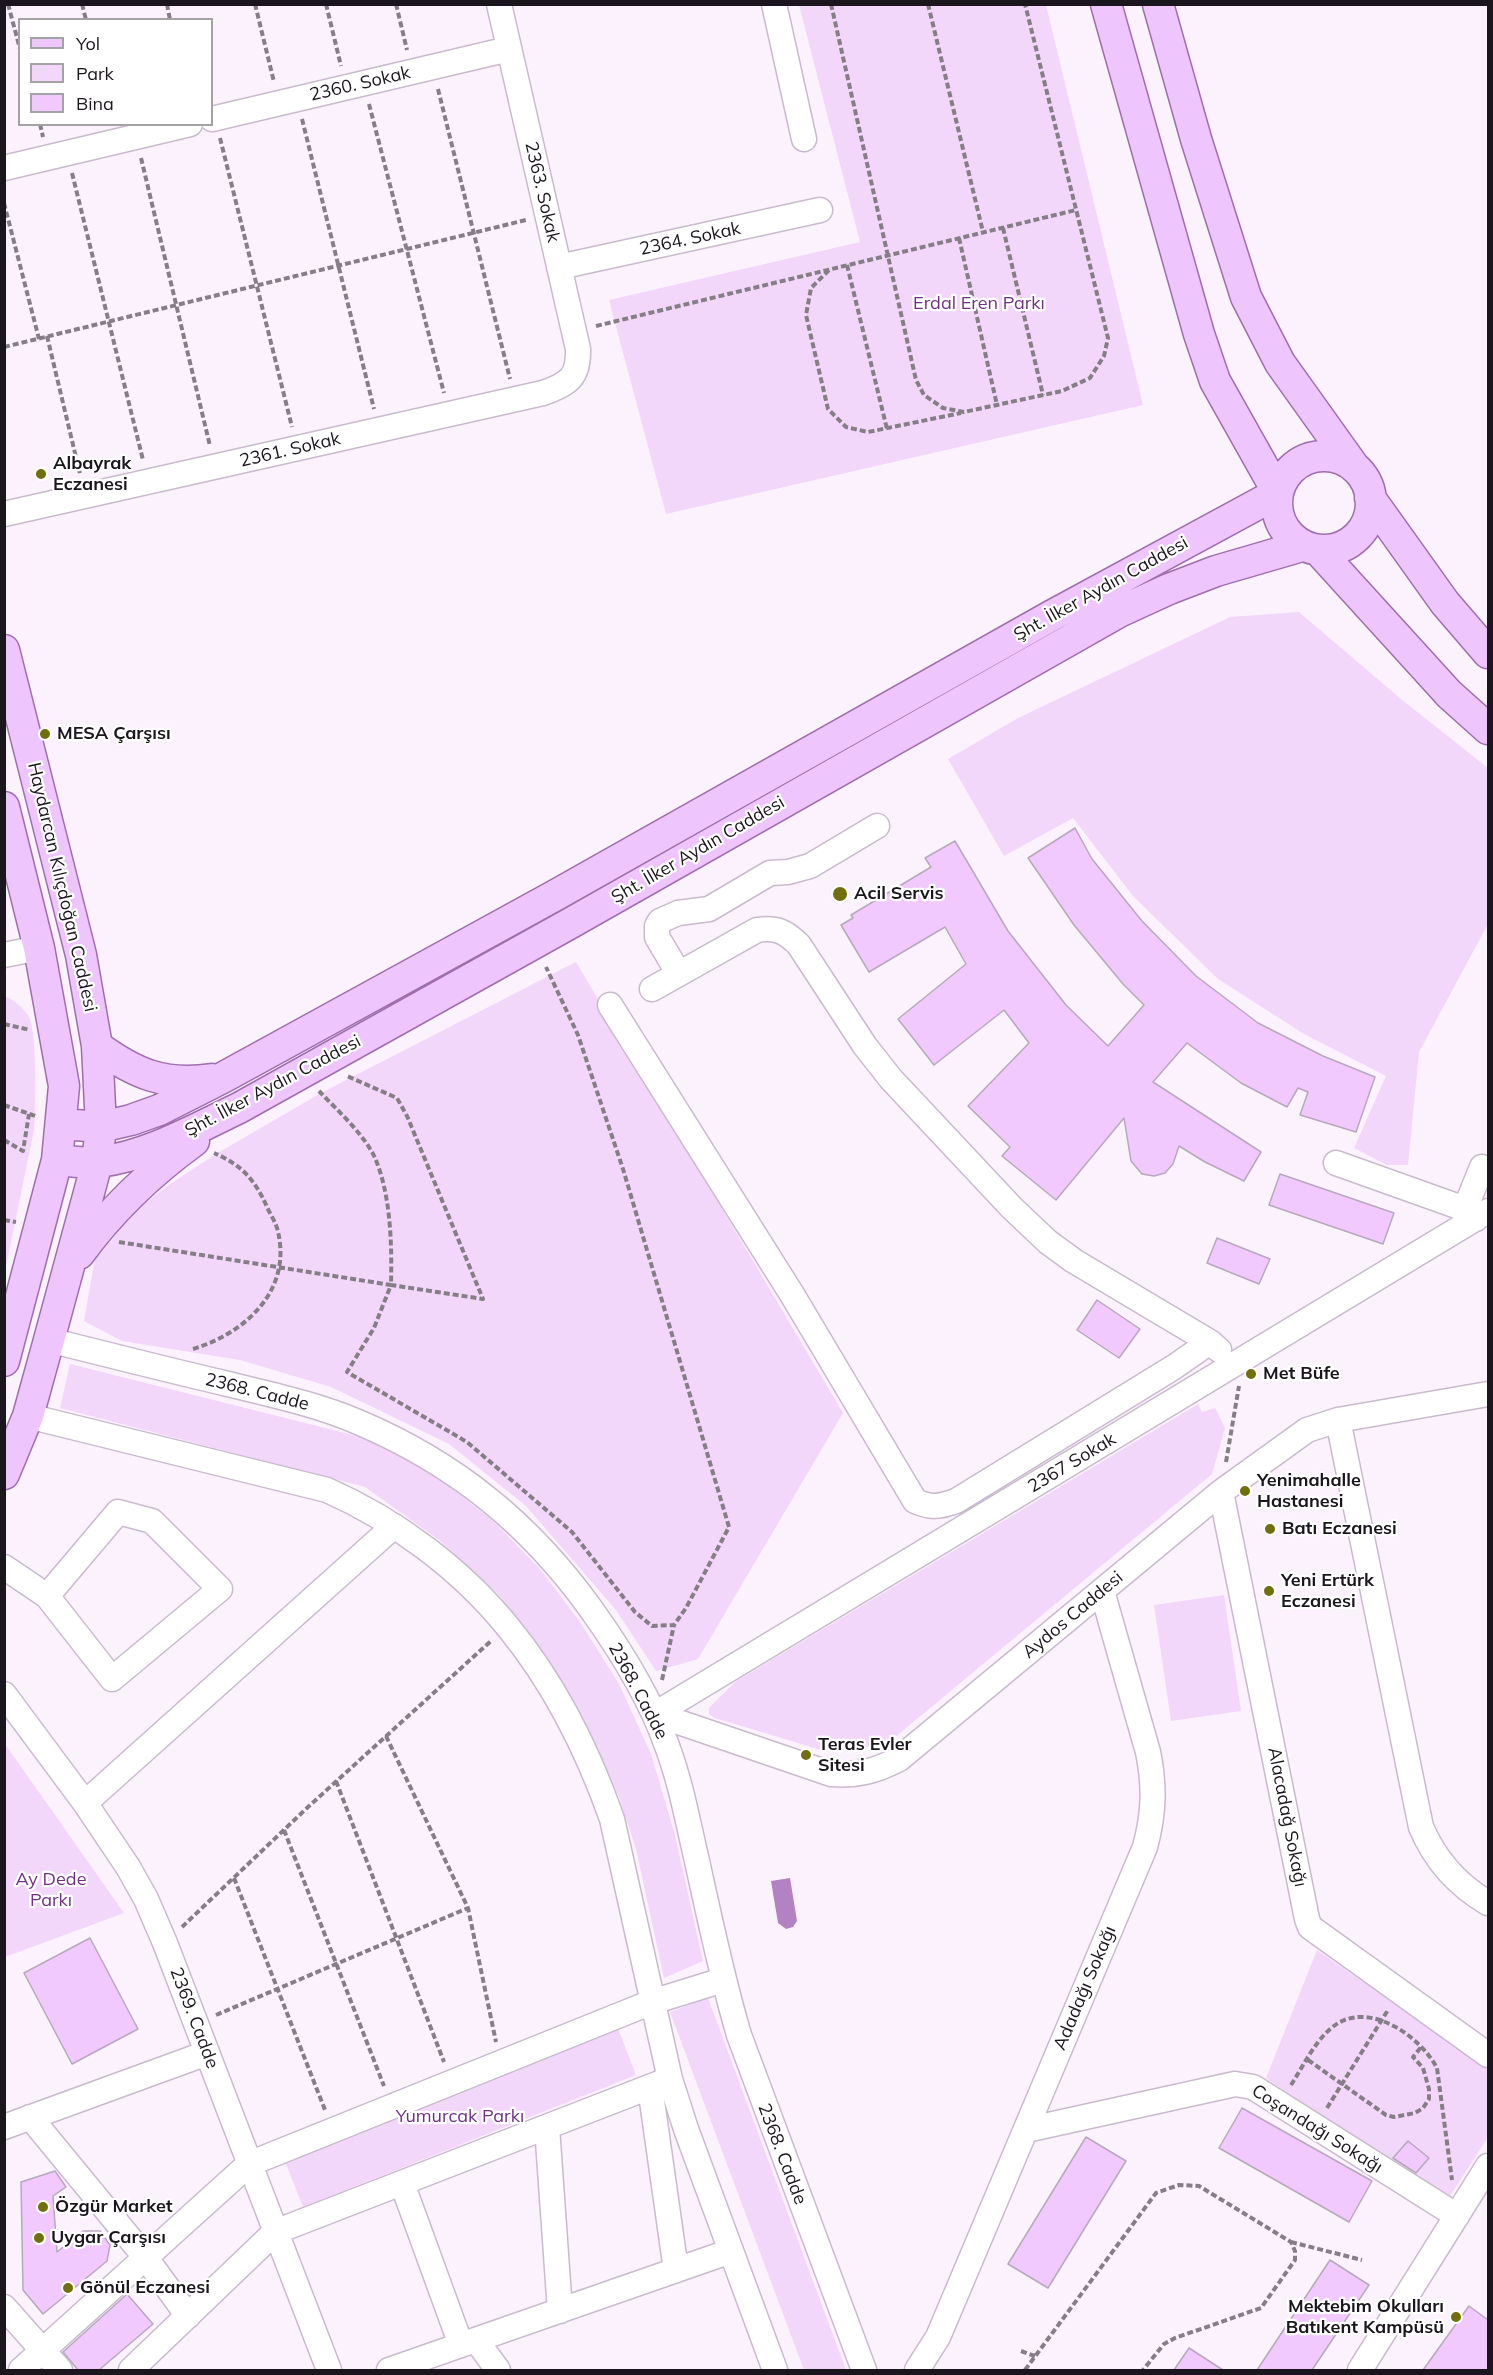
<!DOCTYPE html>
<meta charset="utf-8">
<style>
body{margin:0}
#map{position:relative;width:1493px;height:2375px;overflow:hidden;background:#fbf2fe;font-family:Mulish,sans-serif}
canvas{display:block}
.frame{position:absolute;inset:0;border:6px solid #1b161d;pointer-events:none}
.legend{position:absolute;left:18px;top:18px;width:195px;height:108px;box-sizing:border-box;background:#fff;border:2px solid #a4a2a5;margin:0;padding:8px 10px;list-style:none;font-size:18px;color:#1b161d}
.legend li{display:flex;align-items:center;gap:12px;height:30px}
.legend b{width:30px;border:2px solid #a4a2a5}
</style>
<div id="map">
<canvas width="1493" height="2375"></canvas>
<div class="frame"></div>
<ul class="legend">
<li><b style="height:8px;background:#efc5fd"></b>Yol</li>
<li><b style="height:16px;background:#f2d7fb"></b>Park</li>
<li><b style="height:16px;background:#f1c9ff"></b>Bina</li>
</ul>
</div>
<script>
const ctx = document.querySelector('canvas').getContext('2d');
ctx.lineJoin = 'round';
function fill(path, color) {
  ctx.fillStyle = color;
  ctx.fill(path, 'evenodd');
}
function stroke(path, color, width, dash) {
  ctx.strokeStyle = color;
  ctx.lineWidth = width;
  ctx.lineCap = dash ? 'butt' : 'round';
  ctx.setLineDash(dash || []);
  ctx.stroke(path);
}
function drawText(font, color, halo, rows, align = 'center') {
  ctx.font = font + ' Mulish,sans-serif';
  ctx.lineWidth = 4.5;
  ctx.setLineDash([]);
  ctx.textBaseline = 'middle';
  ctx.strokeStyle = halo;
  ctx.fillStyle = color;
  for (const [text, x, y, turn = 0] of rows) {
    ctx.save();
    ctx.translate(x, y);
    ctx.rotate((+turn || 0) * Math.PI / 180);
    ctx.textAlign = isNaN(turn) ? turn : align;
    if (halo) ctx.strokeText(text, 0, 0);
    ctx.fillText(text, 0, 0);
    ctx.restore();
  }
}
fill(new Path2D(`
 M799,5H1046L1143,405L666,514L609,300L860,242Z
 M1299,612L1401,699L1488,768V924L1419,1052L1408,1165H1387L1354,1148L1386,1076L1304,1034L1218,979L1133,896L1073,818L1004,856L948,759L1018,718L1230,617Z
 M576,962L843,1413L698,1659L656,1671L616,1610L526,1506L449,1444L331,1387L240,1360L122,1341L84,1321L96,1252L112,1241L122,1221L170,1184L216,1154L321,1093Z
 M5,996C15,1001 23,1007 29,1017C37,1033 36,1109 34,1130L5,1271Z
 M70,1364L377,1441L447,1485L492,1520L540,1569L580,1622L619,1684L651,1754L675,1835L703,1961L664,1978L636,1849L619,1797L591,1734L549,1660L499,1595L439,1540L365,1487L60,1408Z
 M1198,1404L1202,1412L1215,1408L1225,1428L1212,1474L888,1743L853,1750H821L715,1718L709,1714V1708L735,1682Z
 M1224,1595L1241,1711L1171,1721L1154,1605Z
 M5,1744L124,1913L5,1957H4Z
 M1317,1950L1488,2069V2137L1447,2201L1415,2184L1266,2078Z
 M708,1998L846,2370H804L670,2012Z
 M617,2026L636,2075L303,2207L284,2159Z`), '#f2d7fb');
fill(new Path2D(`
 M790,1878L797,1921L793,1927L786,1929L778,1923L771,1881Z`), '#b282c2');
const building = new Path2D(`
 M1075,828L1092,859L1142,921L1196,976L1258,1023L1323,1056L1375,1077L1356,1132L1300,1115L1308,1092L1298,1088L1287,1107L1241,1083L1187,1043L1153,1082L1261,1152L1244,1181L1205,1162L1179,1146L1173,1164L1165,1173L1154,1176L1142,1174L1131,1161L1124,1118L1056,1200L1002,1156L1010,1147L968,1106L1029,1043L1004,1010L934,1065L898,1019L966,964L945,927L869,972L841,925L853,918L851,915L931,867L925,858L955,841L1008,931L1066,1005L1108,1046L1144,1005L1123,984L1074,925L1028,858Z
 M1280,1174L1394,1213L1383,1244L1269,1205Z
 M1217,1238L1270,1259L1259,1284L1207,1263Z
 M1097,1300L1140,1329L1119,1358L1077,1330Z
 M90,1938L138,2029L72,2064L24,1973Z
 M1242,2108L1372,2181L1349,2222L1219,2148Z
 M1086,2137L1126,2161L1048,2288L1008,2264Z
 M1408,2141L1429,2158L1416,2173L1393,2158Z
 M55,2171L66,2187L53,2196L57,2252L83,2231H100L110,2245L107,2261L43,2314L23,2290L21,2182Z
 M1330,2260L1369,2285L1312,2370H1257Z
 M127,2294L153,2324L99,2370H78L63,2352Z
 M1469,2306L1488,2320V2370H1423Z
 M1189,2348L1223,2370H1174Z`);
fill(building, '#f1c9ff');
stroke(building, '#b7a8bc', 1.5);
const minor = new Path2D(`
 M774,4L804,139
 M212,119L509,49
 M4,168L190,124
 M559,267L820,210
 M4,514L543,393C569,384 579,377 578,349L499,4
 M4,955L39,948
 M679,974L657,937V926L660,921L678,913L709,909L770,873L788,872L810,866L877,826
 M652,989L757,930C776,927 785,931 799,945L865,1046L891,1079L1012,1208L1048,1242L1074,1261L1210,1342L1219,1350
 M610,1005L793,1296L915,1501C931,1508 939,1507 956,1501L1174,1367L1210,1342
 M1336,1163L1465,1209L1476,1219
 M1465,1209L1482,1167
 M49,1340C109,1355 168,1370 228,1384C272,1395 316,1404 358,1422C455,1463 530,1524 591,1609C621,1651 650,1697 667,1746C681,1783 688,1823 697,1861C710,1920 722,1978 739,2035L864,2370
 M28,1416L327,1490C395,1520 461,1569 508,1627C554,1683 588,1751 612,1819L670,2079L686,2129L775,2370
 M1338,1420L1421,1827C1435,1860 1457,1885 1488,1903
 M1221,1492L1307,1919L1310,1927L1488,2055
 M4,1567L47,1596L112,1679L220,1589L152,1521L118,1512L47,1596
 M4,1694L85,1803L128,1867L146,1899L165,1943L329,2370
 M655,1714L1488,1211
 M655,1714L831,1774C857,1776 876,1771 899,1759L1221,1492L1307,1430L1338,1420L1488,1394
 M85,1803L394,1526
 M650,2087L676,2270
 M30,2117L146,2258L188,2316
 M4,2127L207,2053
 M547,2127L560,2311
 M1026,2130L1235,2084L1253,2087L1457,2216
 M402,2183L461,2345
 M4,2307L60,2370
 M476,2340L498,2370
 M21,2370L249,2164L652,2002L723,1980
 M131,2370L275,2232L670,2079
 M389,2370L731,2251
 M917,2370L938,2337L1145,1847C1154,1814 1155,1786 1148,1752L1102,1591
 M1360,2370L1488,2166`);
const major = new Path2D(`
 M1158,4L1196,139L1246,297L1280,363L1355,468
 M1277 503a47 47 0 1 1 94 0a47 47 0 1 1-94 0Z
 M1370,498L1445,603L1488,653
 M1318,550L1449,694L1488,729
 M4,650L81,955L97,1046L101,1127L97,1163L49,1340L28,1416L4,1474
 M4,807L39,948L64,1086L57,1160L4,1361
 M97,1046C135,1074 164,1086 212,1079
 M62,1124L101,1127L131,1120L159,1110L224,1077L554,896L1051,616L1278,493L1215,381L1199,334L1106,4
 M57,1160C71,1161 86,1164 99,1162C148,1156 195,1129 239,1108L569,924L1121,611L1169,589L1216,571L1302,546
 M79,1254C111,1210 150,1173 194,1141`);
stroke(minor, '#c9bace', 27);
stroke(major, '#9e6ead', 33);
stroke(new Path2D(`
 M8,4L20,49
 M82,4L86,20
 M167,4L170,20
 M255,4L274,82
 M326,4L341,66
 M396,4L407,50
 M831,4L916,380L924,395L943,408L964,412L1062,391L1090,378L1104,356L1108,338L1025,4
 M928,4L983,232
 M438,89L510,379
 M369,104L444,393
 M302,119L374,409
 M40,124L43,137
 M220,138L292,427
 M141,158L210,446
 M72,173L143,460
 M4,203L39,339
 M1003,228L1043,395
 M959,238L997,405
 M847,265L887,429
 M829,270L811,288L806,315L828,409L846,427L868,432L961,413
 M596,326L1076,210
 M47,336L80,474
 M4,347L526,220
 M4,1024L30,1030
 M319,1091C337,1110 364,1134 375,1158C391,1195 392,1246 391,1285L483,1299L407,1116L397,1098L347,1076
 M4,1105L38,1117
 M4,1140L23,1151L29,1114
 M4,1220L16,1222
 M119,1242L391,1285L374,1328L347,1372L467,1442L572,1532L635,1612L652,1626L674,1625L686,1608L729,1527L623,1169L578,1035L546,967
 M193,1349C246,1333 294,1289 277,1228C275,1221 270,1214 267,1207C255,1180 242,1165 214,1153
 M1226,1462L1239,1386
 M662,1680L674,1625
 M386,1736L468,1908L496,2042
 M336,1781L444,2062
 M284,1830L384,2086
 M234,1878L325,2110
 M182,1927L308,1807L492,1640
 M216,2015L468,1908
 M1308,2060L1386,2115L1394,2117L1415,2113L1423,2108L1429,2099V2089L1423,2068L1413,2057L1422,2046
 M1291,2085C1304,2065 1318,2034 1340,2022C1375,2004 1421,2038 1437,2068L1452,2180
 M1327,2108L1388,2010
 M1291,2242L1362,2260
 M1021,2351L1035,2356
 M1025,2370L1156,2193L1179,2185L1199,2186L1291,2242L1295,2251V2260L1261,2308L1175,2338L1164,2344L1143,2370`), '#857e87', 4, [6, 3]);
stroke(minor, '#fff', 24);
stroke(major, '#efc5fd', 30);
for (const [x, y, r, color] of [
 [41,474,6,"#716e0e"],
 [45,734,6,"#716e0e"],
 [840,894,8,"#716e0e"],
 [1251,1374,6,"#716e0e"],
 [1245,1491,6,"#716e0e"],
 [1270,1529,6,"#716e0e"],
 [1269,1591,6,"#716e0e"],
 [806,1755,6,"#716e0e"],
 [43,2207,6,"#716e0e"],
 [39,2238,6,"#716e0e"],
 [68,2288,6,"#716e0e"],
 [1456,2317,6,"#716e0e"]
]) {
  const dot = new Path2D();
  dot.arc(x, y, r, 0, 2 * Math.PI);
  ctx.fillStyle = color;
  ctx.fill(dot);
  stroke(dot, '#fff', 2);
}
drawText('18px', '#1b161d', '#fff', [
 ["2360. Sokak",360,84,-13],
 ["2363. Sokak",542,192,77],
 ["2364. Sokak",690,239,-12],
 ["2361. Sokak",290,450,-13],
 ["Şht. İlker Aydın Caddesi",1101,589,-29],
 ["Şht. İlker Aydın Caddesi",698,850,-30],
 ["Haydarcan Kılıçdoğan Caddesi",62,887,77],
 ["Şht. İlker Aydın Caddesi",273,1086,-28],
 ["2368. Cadde",257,1392,14],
 ["2367 Sokak",1072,1463,-31],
 ["Aydos Caddesi",1073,1615,-40],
 ["2368. Cadde",638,1691,62],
 ["Alacadağ Sokağı",1287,1817,79],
 ["Adadağı Sokağı",1085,1988,-67],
 ["2369. Cadde",194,2018,69],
 ["Coşandağı Sokağı",1317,2129,32],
 ["2368. Cadde",782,2154,69]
]);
drawText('18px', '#6e3280', '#fff', [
 ["Erdal Eren Parkı",979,304],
 ["Ay Dede",51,1880],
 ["Parkı",51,1901],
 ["Yumurcak Parkı",460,2117]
]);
drawText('bold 18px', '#1b161d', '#fff', [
 ["Albayrak",53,464],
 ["Eczanesi",53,485],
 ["MESA Çarşısı",57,734],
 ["Acil Servis",854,894],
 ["Met Büfe",1263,1374],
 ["Yenimahalle",1257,1481],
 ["Hastanesi",1257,1502],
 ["Batı Eczanesi",1282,1529],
 ["Yeni Ertürk",1281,1581],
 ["Eczanesi",1281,1602],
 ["Teras Evler",818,1745],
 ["Sitesi",818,1766],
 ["Özgür Market",55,2207],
 ["Uygar Çarşısı",51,2238],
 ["Gönül Eczanesi",80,2288],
 ["Mektebim Okulları",1444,2307,"right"],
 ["Batıkent Kampüsü",1444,2328,"right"]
], 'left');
</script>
